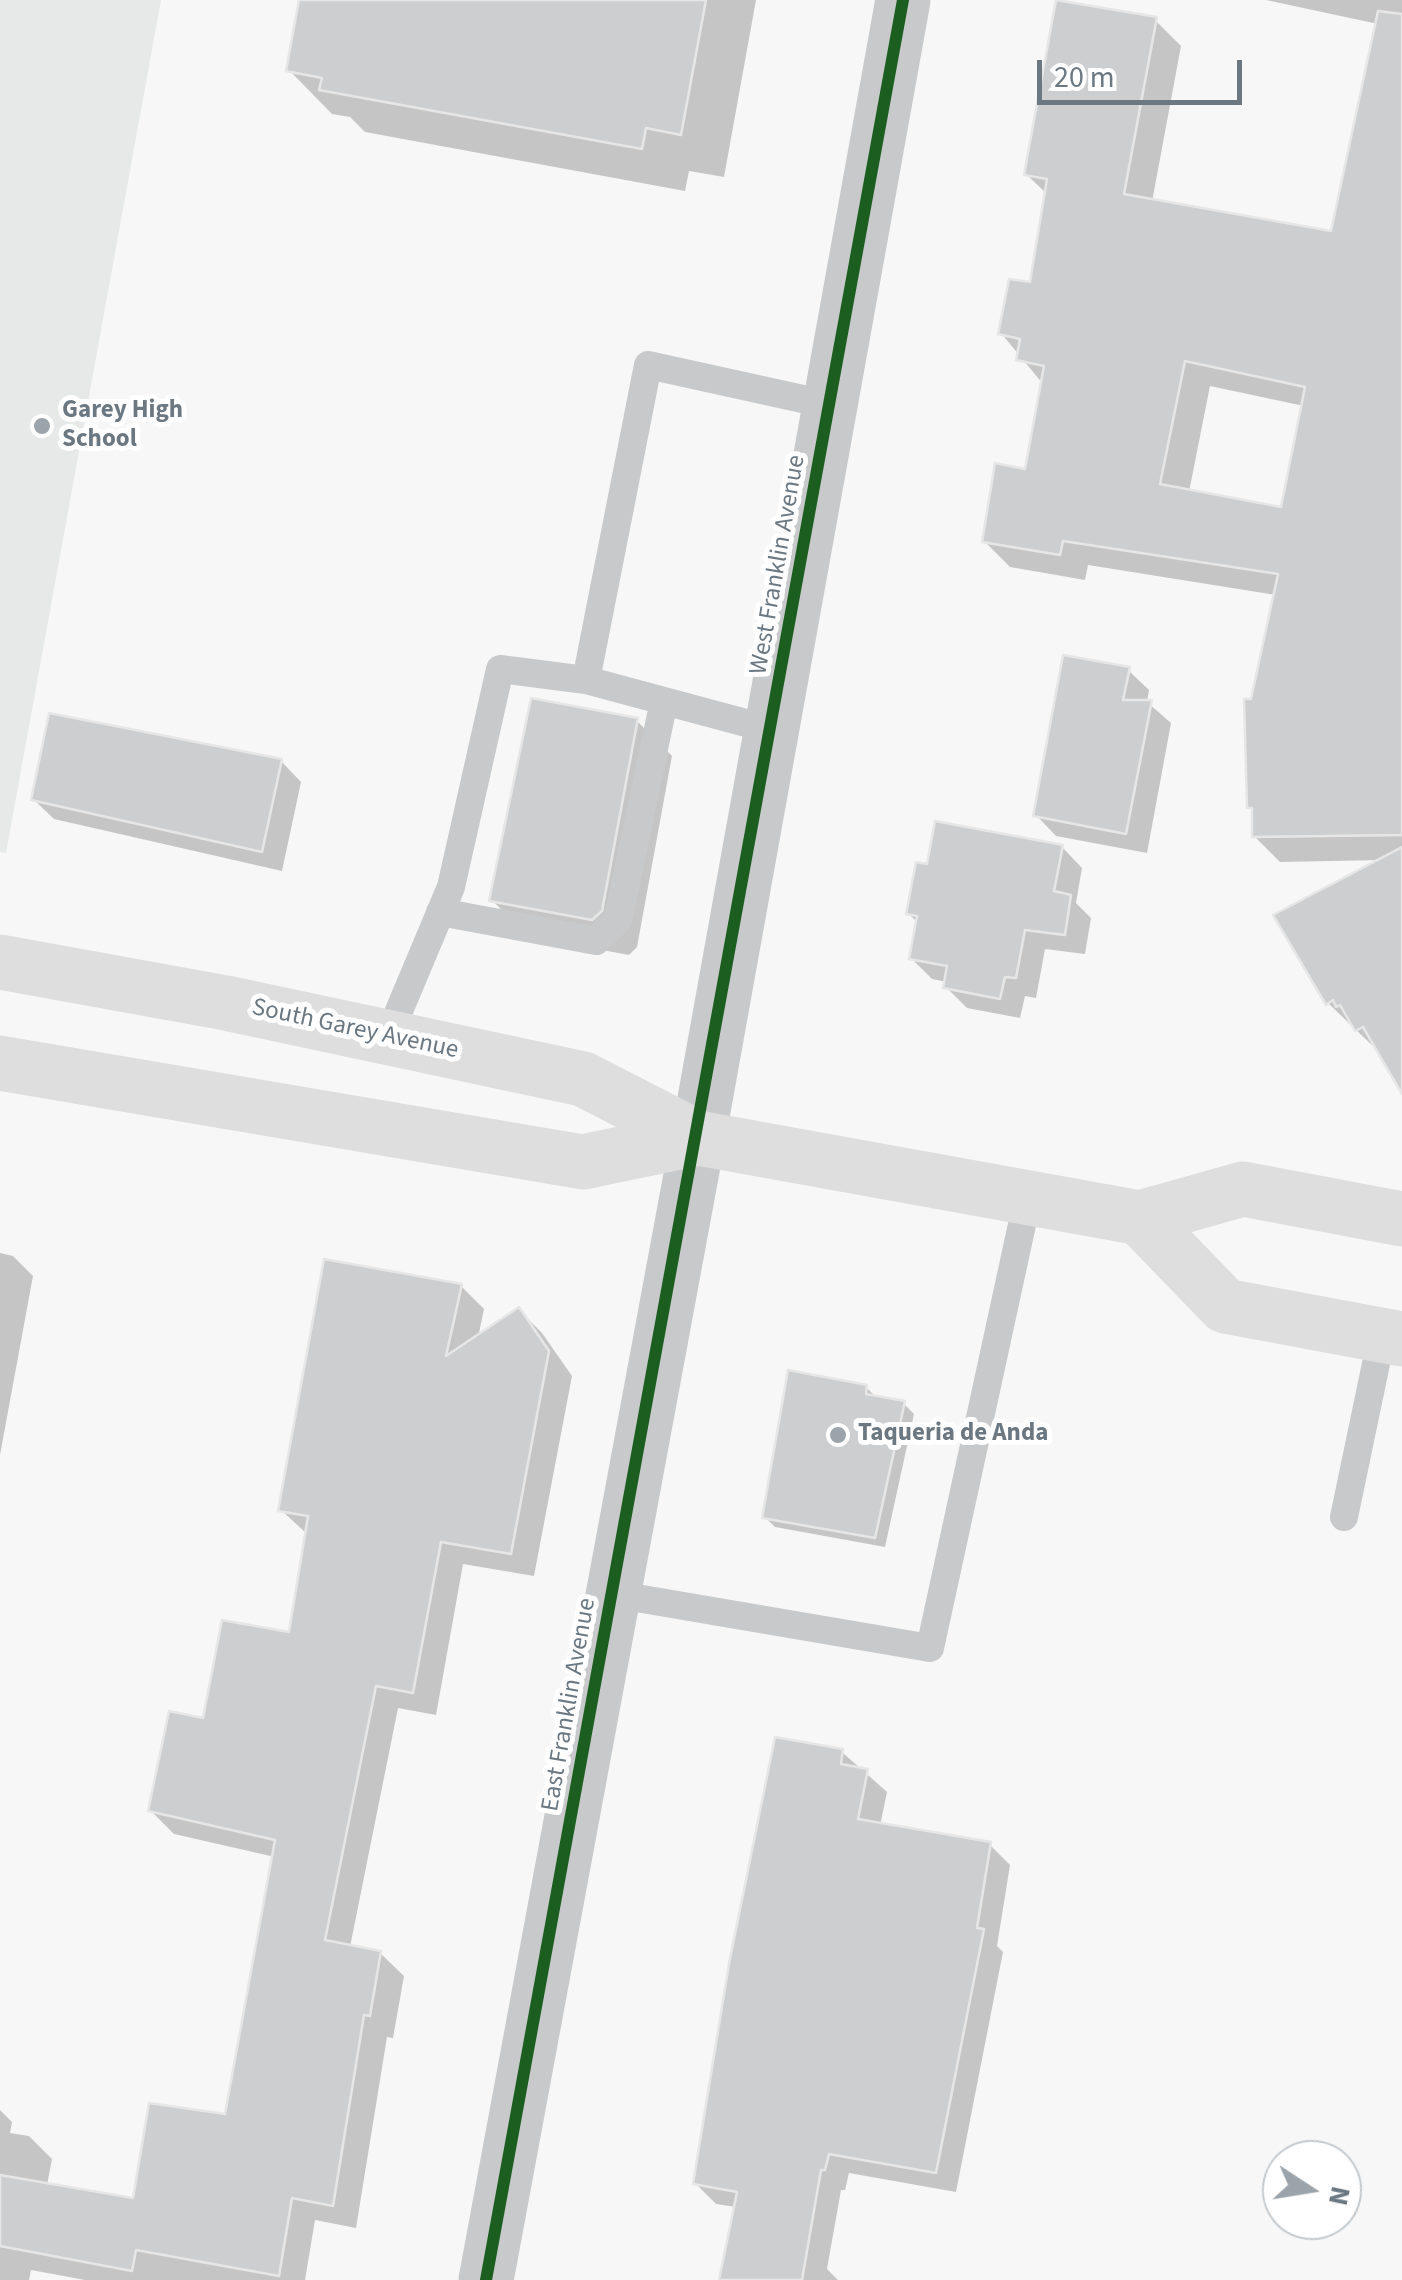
<!DOCTYPE html>
<style>
body{margin:0}
#map{position:relative;width:1402px;height:2280px;overflow:hidden;background:#f7f7f7;font-family:"Source Sans 3",sans-serif}
canvas{display:block}
.north{position:absolute;left:1262px;top:2140px;width:100px;height:100px;box-sizing:border-box;background:#fff;border:2px solid #c4c9cd;border-radius:50%;rotate:102deg;font-size:28px;font-weight:700;line-height:40px;text-align:center;color:#6b7882}
.north::after{content:'';display:block;margin:auto;width:35px;height:45px;background:#9ca4ab;clip-path:polygon(50% 0,100% 100%,50% 72%,0 100%)}
.scale{position:absolute;left:1037px;top:60px;width:205px;height:45px;box-sizing:border-box;border:5px solid #6b7882;border-top:0;padding-left:12px;font-size:30px;line-height:35px;white-space:nowrap;color:#6b7882;-webkit-text-stroke:8px #fff;paint-order:stroke}
</style>
<div id="map">
<canvas width="1402" height="2280"></canvas>
<div class="north">N</div>
<div class="scale">20 m</div>
</div>
<script>
const ctx = document.querySelector('canvas').getContext('2d');
ctx.lineJoin = 'round';
function fill(path, color) {
  ctx.fillStyle = color;
  ctx.fill(path, 'evenodd');
}
function stroke(path, color, width, dash) {
  ctx.strokeStyle = color;
  ctx.lineWidth = width;
  ctx.lineCap = dash ? 'butt' : 'round';
  ctx.setLineDash(dash || []);
  ctx.stroke(path);
}
function drawText(font, color, halo, rows, align = 'center') {
  ctx.font = font + ' "Source Sans 3",sans-serif';
  ctx.lineWidth = 10;
  ctx.setLineDash([]);
  ctx.textBaseline = 'middle';
  ctx.strokeStyle = halo;
  ctx.fillStyle = color;
  for (const [text, x, y, turn = 0] of rows) {
    ctx.save();
    ctx.translate(x, y);
    ctx.rotate((+turn || 0) * Math.PI / 180);
    ctx.textAlign = isNaN(turn) ? turn : align;
    if (halo) ctx.strokeText(text, 0, 0);
    ctx.fillText(text, 0, 0);
    ctx.restore();
  }
}
fill(new Path2D(`
 M0,0H161L6,853L0,852Z`), '#e7e8e8');
fill(new Path2D(`
 M301,0H756L724,177L689,171L685,191L365,132L350,117L332,114L289,70Z
 M1266,0H1402V1074L1328,1003L1382,860L1280,862L1254,836L1255,812L1249,807L1253,701L1276,595L1088,565L1085,580L1010,567L984,541L1027,472L1043,384L1001,333L1032,285L1047,194L1026,174L1155,20L1181,46L1152,202L1333,234L1378,24ZM1210,386L1304,406L1282,510L1189,492Z
 M1128,670L1149,690L1147,702L1171,723L1147,853L1056,836L1036,815Z
 M636,720L672,756L637,947L629,955L527,936L492,900Z
 M281,761L301,782L282,871L54,819L33,799Z
 M1062,847L1082,868L1076,903L1091,918L1085,954L1045,949L1036,998L1025,996L1020,1018L967,1008L946,987L947,982L932,979L912,959L918,923L909,914L929,867Z
 M0,1253L13,1256L33,1276L0,1455Z
 M461,1286L484,1309L478,1338L519,1310L542,1333L572,1376L534,1576L463,1564L436,1715L398,1708L350,1947L380,1953L404,1976L393,2038L387,2037L356,2228L315,2220L305,2280H85L31,2270L29,2280H0V2110L12,2122L10,2133L29,2136L52,2159L47,2185L135,2200L227,2116L275,1857L174,1834L151,1811L205,1721L291,1635L307,1534L281,1510Z
 M866,1387L876,1397L904,1404L914,1414L885,1547L775,1527L765,1517Z
 M842,1752L887,1792L880,1826L990,1845L1010,1865L997,1946L1003,1952L956,2192L849,2173L845,2190H841L827,2269L838,2280H722L736,2207L716,2204L695,2183Z`), '#0003');
const building = new Path2D(`
 M299,0H706L681,135L646,128L642,149L319,90L322,78L286,71Z
 M1056,0L1157,17L1124,194L1331,231L1378,11L1402,14V835L1252,837V808H1247L1244,699H1251L1278,574L1063,541L1060,555L982,542L995,463L1025,469L1044,366L1016,360L1020,339L998,334L1009,279L1030,282L1047,179L1024,175ZM1185,361L1305,387L1281,507L1160,484Z
 M1063,655L1130,667L1123,700H1152L1126,834L1033,816Z
 M531,698L638,718L602,911L592,920L489,901Z
 M49,713L282,759L262,852L31,800Z
 M935,821L1063,845L1054,891L1071,895L1065,935L1025,930L1016,978L1005,977L1000,999L943,988L947,966L909,959L917,916L906,914L916,862L927,864Z
 M1402,847V1094L1363,1027L1355,1031L1340,1005L1336,1007L1333,1000L1326,1005L1273,915Z
 M324,1259L462,1284L446,1356L519,1307L549,1351L511,1554L441,1542L413,1693L376,1686L325,1940L381,1951L370,2016L364,2015L333,2206L292,2198L279,2276L136,2250L132,2271L0,2246V2175L133,2198L149,2103L225,2114L275,1840L148,1811L169,1711L203,1718L222,1620L289,1632L308,1516L278,1511Z
 M788,1370L867,1385L866,1394L905,1401L875,1538L762,1518Z
 M775,1737L843,1749L841,1764L868,1769L858,1819L991,1842L977,1928L984,1929L936,2173L829,2154L825,2170H821L802,2280H719L737,2192L693,2184L729,1964Z`);
fill(building, '#cdcecf');
stroke(building, '#e6e6e6', 2.5);
stroke(new Path2D(`
 M772,730L586,680L648,365L830,405
 M440,912L596,941L618,920L664,701
 M388,1037L451,887L500,669L586,680
 M1344,1517L1382,1335
 M613,1594L930,1648L1028,1197`), '#c8c9ca', 28);
stroke(new Path2D(`
 M698,1138L903,0`), '#c8c9ca', 55);
stroke(new Path2D(`
 M486,2280L698,1138`), '#c8c9ca', 55);
stroke(new Path2D(`
 M0,962L226,1003L583,1079L698,1138L1140,1218L1243,1189L1402,1219
 M0,1063L583,1162L698,1138
 M1140,1218L1225,1306L1402,1339`), '#dededf', 55);
stroke(new Path2D(`
 M486,2280L903,0`), '#1b5e20', 12);
for (const [x, y, r, color] of [
 [42,426,10,"#9ca4ab"],
 [838,1435,10,"#9ca4ab"]
]) {
  const dot = new Path2D();
  dot.arc(x, y, r, 0, 2 * Math.PI);
  ctx.fillStyle = color;
  ctx.fill(dot);
  stroke(dot, '#fff', 4);
}
drawText('bold 25px', '#6b7882', '#fff', [
 ["Garey High",62,412],
 ["School",62,441],
 ["Taqueria de Anda",858,1435]
], 'left');
drawText('25px', '#6b7882', '#fff', [
 ["West Franklin Avenue",779,565,-80],
 ["South Garey Avenue",355,1030,12],
 ["East Franklin Avenue",570,1705,-80]
]);
</script>
